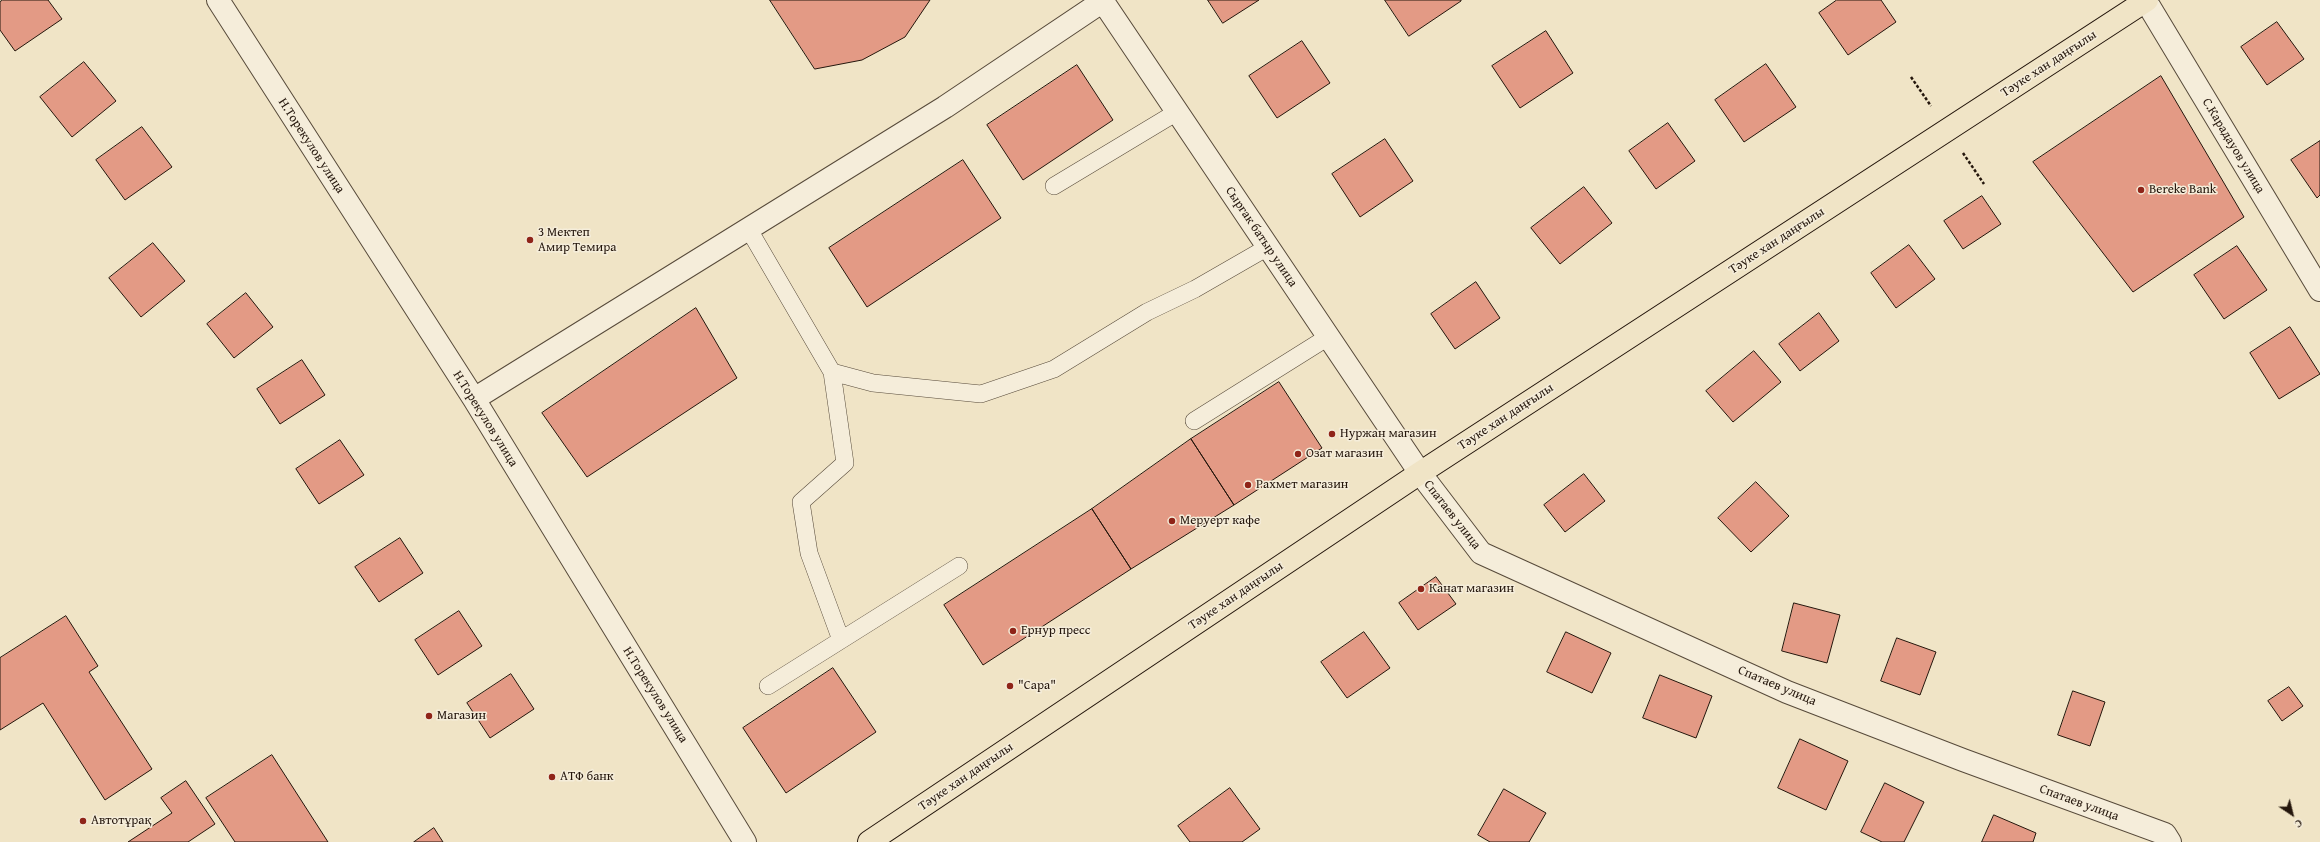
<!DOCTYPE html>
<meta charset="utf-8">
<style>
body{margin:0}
#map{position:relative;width:2320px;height:842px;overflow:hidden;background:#f0e4c6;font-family:"Gentium Book Plus",serif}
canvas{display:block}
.north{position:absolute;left:2272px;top:794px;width:40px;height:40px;-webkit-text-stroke:3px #f5edda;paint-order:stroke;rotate:145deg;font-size:11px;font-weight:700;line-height:16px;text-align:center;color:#24160c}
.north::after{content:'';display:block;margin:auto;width:14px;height:18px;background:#24160c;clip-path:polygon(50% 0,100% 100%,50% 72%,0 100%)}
</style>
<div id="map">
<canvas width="2320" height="842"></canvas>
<div class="north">С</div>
</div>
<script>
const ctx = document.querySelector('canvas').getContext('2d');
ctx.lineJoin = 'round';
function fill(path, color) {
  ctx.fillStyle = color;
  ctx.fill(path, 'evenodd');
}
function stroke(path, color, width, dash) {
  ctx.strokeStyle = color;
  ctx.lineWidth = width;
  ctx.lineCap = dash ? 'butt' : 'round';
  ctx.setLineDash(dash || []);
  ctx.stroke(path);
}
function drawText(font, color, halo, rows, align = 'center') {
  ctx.font = font + ' "Gentium Book Plus",serif';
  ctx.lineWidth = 3;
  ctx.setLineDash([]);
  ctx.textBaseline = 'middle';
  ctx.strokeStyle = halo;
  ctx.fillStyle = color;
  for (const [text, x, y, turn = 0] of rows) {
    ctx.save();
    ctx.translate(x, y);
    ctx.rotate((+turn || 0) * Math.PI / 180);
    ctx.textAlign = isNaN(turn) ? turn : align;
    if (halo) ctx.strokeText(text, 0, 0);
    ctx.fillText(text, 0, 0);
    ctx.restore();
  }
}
const building = new Path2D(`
 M3,0H48L62,19L15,51L0,30V2Z
 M770,0H930L905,37L862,60L815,69Z
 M1208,0H1259L1223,23Z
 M1385,0H1461V1L1409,36Z
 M1837,0H1881L1896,22L1848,55L1819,13Z
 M2277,22L2304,59L2267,85L2241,47Z
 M1546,31L1573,73L1520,108L1492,66Z
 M1302,41L1330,83L1277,118L1249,76Z
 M84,62L116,101L72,137L40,97Z
 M1766,64L1796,107L1744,142L1715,100Z
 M1077,65L1113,120L1023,180L987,125Z
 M2161,76L2244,217L2133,292L2033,162Z
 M1668,123L1695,161L1656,189L1629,151Z
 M142,127L172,167L125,200L96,160Z
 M1385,139L1413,181L1360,217L1332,174Z
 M2320,141V195L2317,198L2291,160Z
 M963,160L1001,218L867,307L829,248Z
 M1584,187L1612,223L1560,264L1531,228Z
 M1982,196L2001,224L1963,249L1944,221Z
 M153,243L185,281L141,317L109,278Z
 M1909,245L1935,279L1896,308L1871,273Z
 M2237,246L2267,290L2224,319L2194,275Z
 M1476,282L1500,318L1455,349L1431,314Z
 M246,293L273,327L234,358L207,324Z
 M696,308L737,378L587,477L542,413Z
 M1819,313L1839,341L1800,371L1779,344Z
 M2290,327L2320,374L2279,399L2250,353Z
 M1754,351L1781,382L1733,422L1706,391Z
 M302,360L325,395L280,424L257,389Z
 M1279,382L1322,448L1234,505L1191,439Z
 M1191,439L1234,505L1131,569L1092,509Z
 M340,440L364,475L319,504L296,469Z
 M1584,474L1605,501L1565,532L1544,505Z
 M1756,482L1789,516L1751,552L1718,518Z
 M1092,509L1131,569L983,665L944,605Z
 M400,538L423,573L379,602L355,567Z
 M1436,577L1456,604L1418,630L1399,603Z
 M1794,603L1840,615L1827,663L1782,651Z
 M459,611L482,646L438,675L415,640Z
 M66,616L98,666L89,672L152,769L105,800L43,703L0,730V658Z
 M1364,632L1390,668L1347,698L1321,662Z
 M1566,632L1611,653L1592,693L1547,672Z
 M1897,638L1936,652L1920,695L1881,681Z
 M833,668L876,732L786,793L743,728Z
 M511,674L534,709L490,738L467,703Z
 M1660,675L1712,696L1696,738L1643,718Z
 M2289,687L2303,706L2282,721L2268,701Z
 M2073,691L2105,702L2090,746L2058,735Z
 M1800,739L1848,761L1826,810L1778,788Z
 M272,755L328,842H235L206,798Z
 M186,781L215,824L188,842H128L172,813L161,798Z
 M1885,783L1924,802L1904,842H1882L1861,832Z
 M1230,788L1260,829L1242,842H1190L1178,826Z
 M1504,789L1546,813L1529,842H1490L1478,835Z
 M1994,815L2036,833L2033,842H1982Z
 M434,828L443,842H414Z`);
fill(building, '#e39a85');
stroke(building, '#24160c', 1);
const lane = new Path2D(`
 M1054,186L1177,112
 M748,228L832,372L873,383L981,394L1054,369L1147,312L1195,289L1268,247
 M832,372L845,463L801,502L809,553L841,640
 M1194,421L1328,337
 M768,686L959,566`);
const street = new Path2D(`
 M218,0L474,399L745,842
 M1102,0L1420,473L1481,553L1787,692L1963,760L2165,834L2170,842
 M2146,1L2320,290
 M474,399L945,107L1103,1`);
const primary = new Path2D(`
 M869,842L1420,473L2147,0`);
stroke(lane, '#574a3a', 18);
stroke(street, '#574a3a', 24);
stroke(primary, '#24160c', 24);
stroke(new Path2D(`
 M1911,77L1931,106
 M1963,153L1984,184`), '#24160c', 2.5, [3, 2]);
stroke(lane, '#f5edda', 17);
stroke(street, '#f5edda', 22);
stroke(primary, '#f0e4c6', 22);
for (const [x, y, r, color] of [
 [2141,190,4,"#8f2418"],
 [530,240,4,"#8f2418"],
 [1332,434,4,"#8f2418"],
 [1298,454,4,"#8f2418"],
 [1248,485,4,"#8f2418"],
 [1172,521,4,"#8f2418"],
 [1421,589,4,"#8f2418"],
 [1013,631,4,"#8f2418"],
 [1010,686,4,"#8f2418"],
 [429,716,4,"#8f2418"],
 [552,777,4,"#8f2418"],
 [83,821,4,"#8f2418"]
]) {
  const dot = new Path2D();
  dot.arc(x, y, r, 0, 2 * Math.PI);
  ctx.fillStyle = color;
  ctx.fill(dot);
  stroke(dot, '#f5edda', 1.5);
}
drawText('13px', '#24160c', '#f5edda', [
 ["Тәуке хан даңғылы",2049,64,-33],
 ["Н.Торекулов улица",311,146,57],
 ["С.Карадауов улица",2233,146,59],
 ["Сыргак батыр улица",1261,237,56],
 ["Тәуке хан даңғылы",1777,241,-33],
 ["Тәуке хан даңғылы",1506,417,-33],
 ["Н.Торекулов улица",485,419,58],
 ["Спатаев улица",1452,515,52],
 ["Тәуке хан даңғылы",1236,596,-34],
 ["Спатаев улица",1777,686,23],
 ["Н.Торекулов улица",655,695,58],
 ["Тәуке хан даңғылы",966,777,-34],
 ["Спатаев улица",2079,803,20]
]);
drawText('13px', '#24160c', '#f5edda', [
 ["Bereke Bank",2149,190],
 ["3 Мектеп",538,233],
 ["Амир Темира",538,248],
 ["Нуржан магазин",1340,434],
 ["Озат магазин",1306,454],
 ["Рахмет магазин",1256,485],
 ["Меруерт кафе",1180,521],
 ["Канат магазин",1429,589],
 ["Ернур пресс",1021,631],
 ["\"Сара\"",1018,686],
 ["Магазин",437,716],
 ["АТФ банк",560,777],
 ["Автотұрақ",91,821]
], 'left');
</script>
